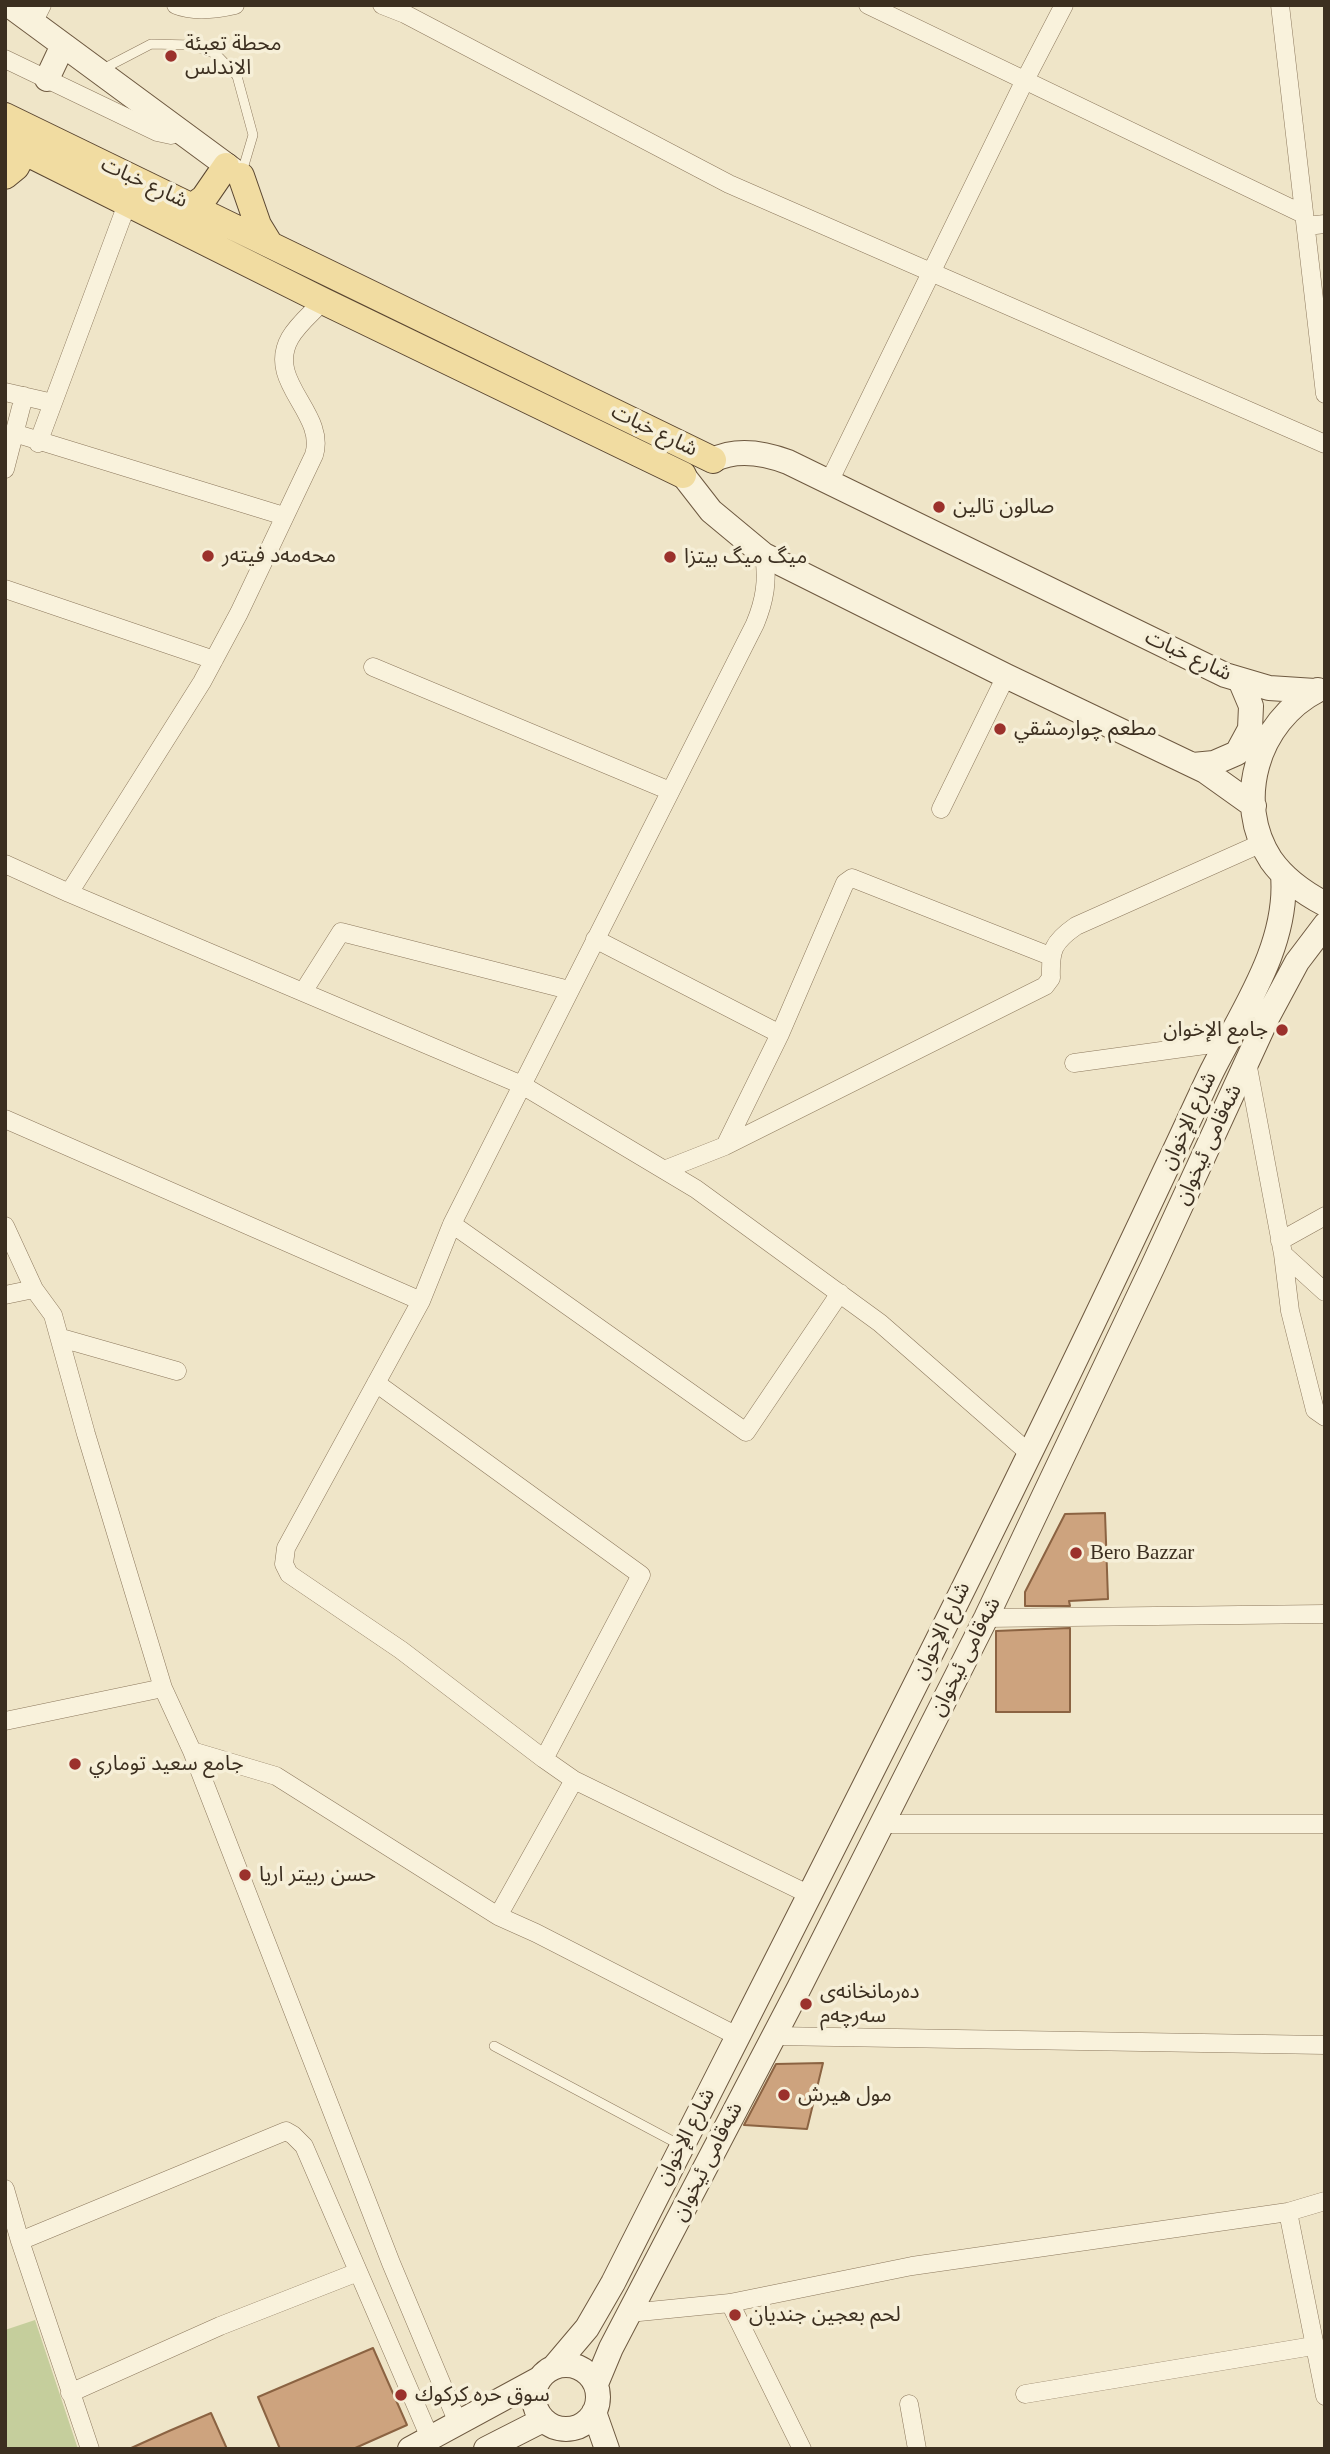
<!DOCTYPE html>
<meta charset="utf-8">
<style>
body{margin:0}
#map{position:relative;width:1330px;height:2454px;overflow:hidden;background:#efe5c8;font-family:"Times New Roman",serif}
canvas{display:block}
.frame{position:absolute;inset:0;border:7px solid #3c2f20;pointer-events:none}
</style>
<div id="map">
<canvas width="1330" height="2454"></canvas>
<div class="frame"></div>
</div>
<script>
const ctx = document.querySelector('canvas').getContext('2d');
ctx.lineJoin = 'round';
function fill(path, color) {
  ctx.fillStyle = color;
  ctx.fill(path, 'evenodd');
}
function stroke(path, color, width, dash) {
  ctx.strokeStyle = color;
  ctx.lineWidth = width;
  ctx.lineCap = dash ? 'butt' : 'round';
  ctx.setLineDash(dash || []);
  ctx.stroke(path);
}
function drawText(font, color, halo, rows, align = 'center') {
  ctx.font = font + ' "Times New Roman","Noto Sans Arabic",serif';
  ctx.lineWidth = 7;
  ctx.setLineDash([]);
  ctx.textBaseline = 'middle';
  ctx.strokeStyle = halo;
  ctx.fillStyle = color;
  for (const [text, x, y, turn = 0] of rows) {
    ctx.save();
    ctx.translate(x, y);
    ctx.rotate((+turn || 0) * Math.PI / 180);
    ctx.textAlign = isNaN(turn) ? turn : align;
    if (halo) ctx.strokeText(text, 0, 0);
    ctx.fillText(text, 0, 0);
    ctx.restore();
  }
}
fill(new Path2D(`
 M35,2320L78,2449H5V2330Z`), '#c5ce9c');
const building = new Path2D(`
 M1105,1513L1108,1599L1069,1601L1070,1606H1025V1592L1065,1514Z
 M1070,1628V1712H996V1631Z
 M823,2063L807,2129L744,2125L776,2064Z
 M373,2348L407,2425L353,2449H280L258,2397Z
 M211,2413L227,2449H129L169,2431Z`);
fill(building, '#cda37e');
stroke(building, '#8b6342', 2);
const lane = new Path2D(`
 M103,69L151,44L192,45L216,54L237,76L253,135L242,172
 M494,2046L680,2145`);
const street = new Path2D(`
 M176,5C193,12 218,9 235,5
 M382,5L405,14L729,184L1325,444
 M868,5L1303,214
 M1280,5L1325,394
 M33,23L42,5
 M5,59L157,132L171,135L180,131
 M1306,226L1325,224
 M5,392L53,403
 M14,433L284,516
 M38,443L127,204
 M5,469L24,396
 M829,482L1024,82L1064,5
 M764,555C768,580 765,600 755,624L452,1224L421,1301L286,1548L284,1564L289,1574L401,1650L544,1759L574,1780L810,1895
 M5,589L214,660
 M373,667L670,791
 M941,809L1006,676
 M5,864L69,893L522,1085L696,1189L880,1323L1029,1453
 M69,893L202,682L239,613L314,455C327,413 265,382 290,338C298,324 312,313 323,301
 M595,939L780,1034
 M303,992L341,932L569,990
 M1247,1062L1283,1254L1290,1311L1315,1410L1325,1417
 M1074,1063L1227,1042
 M5,1119L421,1301
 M725,1146L780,1034L845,883L852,878L1050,956
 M664,1170L725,1146L1045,986L1051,978C1050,950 1053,942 1076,926L1262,843
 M452,1224L746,1432L840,1293
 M5,1226L34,1289L53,1315L86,1434L163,1688L192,1751L391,2263L458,2423
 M1280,1241L1325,1216
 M1283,1254L1325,1292
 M5,1295L34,1289
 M61,1338L177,1371
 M376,1383L641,1575L544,1759
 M986,1618L1325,1614
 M5,1721L163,1688
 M192,1751L276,1776L498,1916L536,1933L737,2036
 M881,1824H1325
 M498,1916L574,1780
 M773,2036L1325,2045
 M5,2189L20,2241L90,2449
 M1288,2212L1325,2396
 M20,2241L286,2131L293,2135L304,2146L430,2438
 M730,2303L802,2449
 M629,2313L730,2303L912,2266L1288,2212L1325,2201
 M70,2393L220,2326L358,2272
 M1025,2394L1313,2346
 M909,2404L917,2449`);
const secondary = new Path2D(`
 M9,5L241,176
 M47,79L63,45
 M713,460C737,448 764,453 788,462L1225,675L1269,688L1315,691
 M683,475L711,511L764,555L1006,676L1205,771L1254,806
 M1318,690C1257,721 1233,802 1271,860C1285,880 1304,893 1325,904
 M1193,765L1214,763L1237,753L1250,729L1251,706L1240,680
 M534 2397a32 32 0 1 1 64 0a32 32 0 1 1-64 0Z
 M554,2367L587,2328L613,2283C799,1914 990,1546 1165,1171C1181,1138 1196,1104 1212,1071C1242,1011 1289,945 1283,875
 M596,2384L611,2348L799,1988L986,1618L1153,1266L1268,1016L1297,962L1325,925
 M594,2412L607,2449
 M410,2449L539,2379
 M486,2449L543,2420`);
const primary = new Path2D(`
 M5,116L713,460
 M5,142L323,301L683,475
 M5,176L16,167L24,152
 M241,176L258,225L269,243
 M193,206L204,198L226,166`);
stroke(lane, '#8c785d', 10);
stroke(street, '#8c785d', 19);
stroke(secondary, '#6e5940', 26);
stroke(primary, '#5a4631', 28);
stroke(lane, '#f9f2dc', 9);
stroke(street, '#f9f2dc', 18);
stroke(secondary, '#f9f2dc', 24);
stroke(primary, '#f1dca1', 26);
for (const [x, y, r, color] of [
 [171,56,7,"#9b312c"],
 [939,507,7,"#9b312c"],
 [208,556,7,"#9b312c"],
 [670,557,7,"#9b312c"],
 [1000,729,7,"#9b312c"],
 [1282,1030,7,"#9b312c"],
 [1076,1553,7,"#9b312c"],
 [75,1764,7,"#9b312c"],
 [245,1875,7,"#9b312c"],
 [806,2004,7,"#9b312c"],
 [784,2095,7,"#9b312c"],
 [735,2315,7,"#9b312c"],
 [401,2395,7,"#9b312c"]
]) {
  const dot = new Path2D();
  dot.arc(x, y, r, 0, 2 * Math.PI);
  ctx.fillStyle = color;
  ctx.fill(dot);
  stroke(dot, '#f6efd8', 2.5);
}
drawText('21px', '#3c2f20', '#f6efd8', [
 ["محطة تعبئة",185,44],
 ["الاندلس",185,68],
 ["صالون تالين",953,507],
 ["محەمەد فیتەر",222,556],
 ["ميگ ميگ بيتزا",684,557],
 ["مطعم چوارمشقي",1014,729],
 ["جامع الإخوان",1268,1030,"right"],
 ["Bero Bazzar",1090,1553],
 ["جامع سعيد توماري",89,1764],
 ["حسن ربيتر اريا",259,1875],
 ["دەرمانخانەی",820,1992],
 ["سەرچەم",820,2016],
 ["مول هيرش",798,2095],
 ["لحم بعجين جنديان",749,2315],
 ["سوق حره كركوك",415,2395]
], 'left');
drawText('21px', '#3c2f20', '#f6efd8', [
 ["شارع خبات",144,183,25],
 ["شارع خبات",654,431,26],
 ["شارع خبات",1188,656,25],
 ["شارع الإخوان",1189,1121,-65],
 ["شەقامی ئیخوان",1209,1145,-65],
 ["شارع الإخوان",942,1631,-64],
 ["شەقامی ئیخوان",966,1657,-63],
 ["شارع الإخوان",686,2137,-63],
 ["شەقامی ئیخوان",708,2162,-63]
]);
</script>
